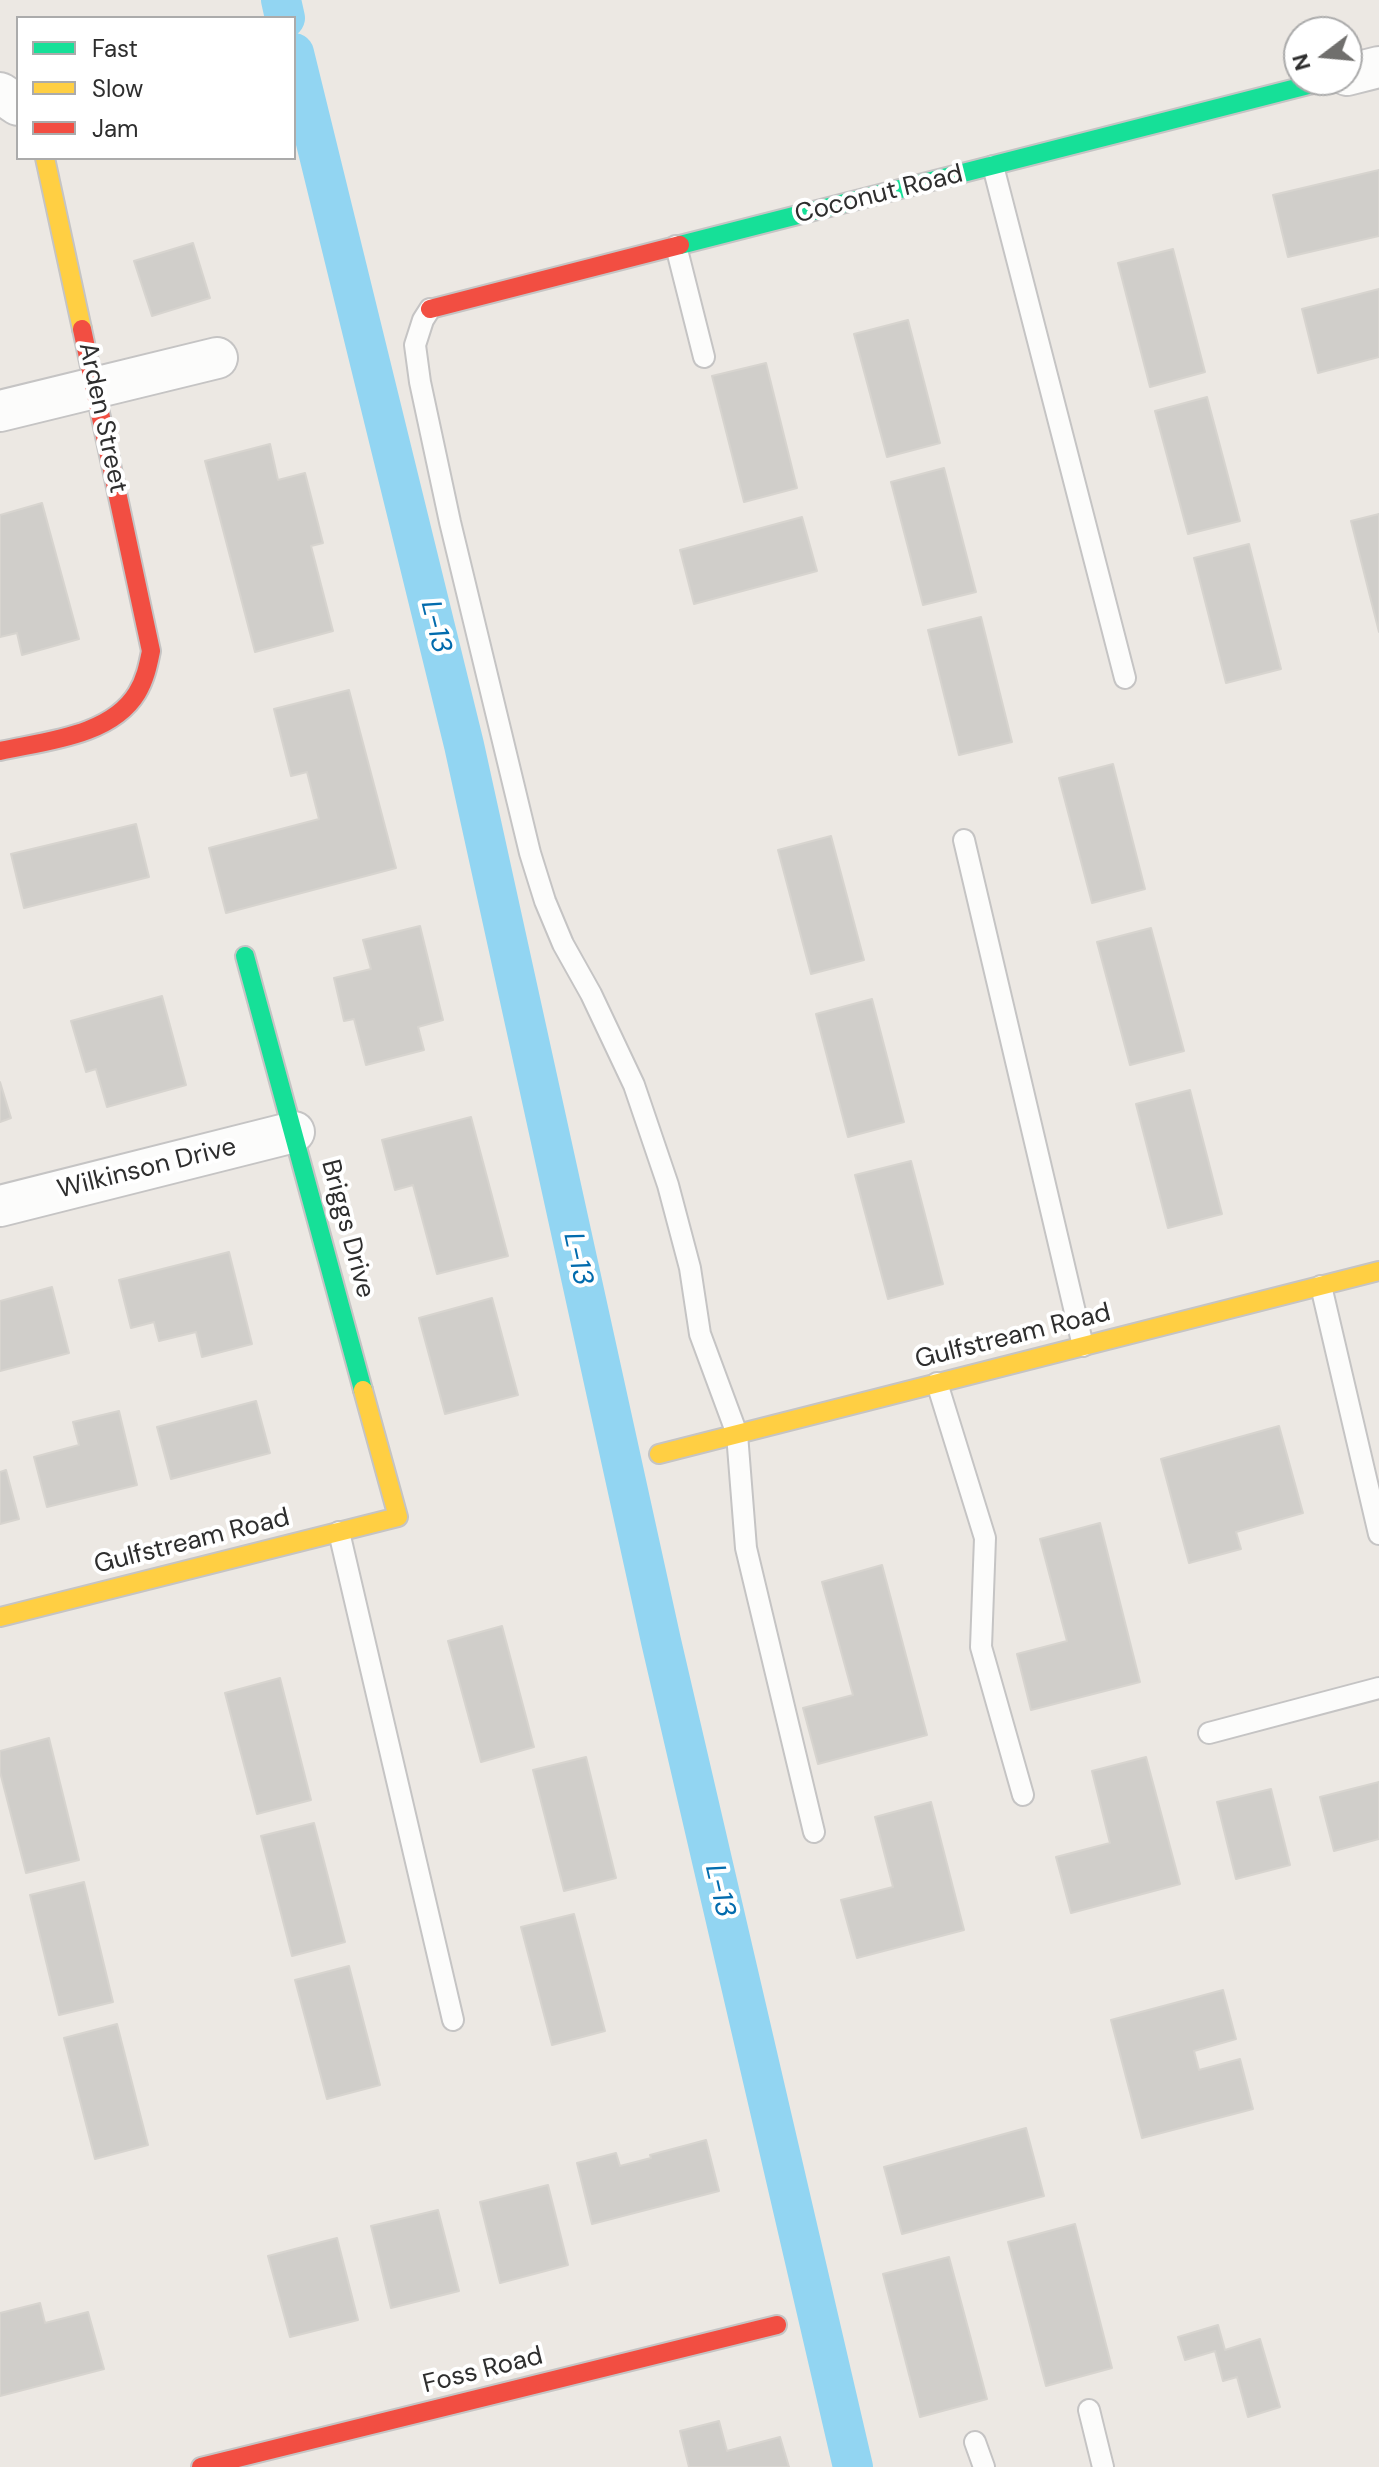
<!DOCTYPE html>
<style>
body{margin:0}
#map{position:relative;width:1379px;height:2467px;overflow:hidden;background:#ece8e3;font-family:"DM Sans",sans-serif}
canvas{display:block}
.legend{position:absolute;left:16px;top:16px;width:280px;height:144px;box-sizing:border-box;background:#fff;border:2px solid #ababab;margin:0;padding:10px 14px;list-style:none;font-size:24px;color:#2e2e2e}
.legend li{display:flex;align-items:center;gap:16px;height:40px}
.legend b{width:40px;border:2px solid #ababab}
.north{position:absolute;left:1283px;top:16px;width:80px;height:80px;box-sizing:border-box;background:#fff;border:2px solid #ababab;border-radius:50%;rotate:254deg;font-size:22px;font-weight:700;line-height:32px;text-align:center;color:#2e2e2e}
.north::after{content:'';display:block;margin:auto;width:28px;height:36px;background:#706f6d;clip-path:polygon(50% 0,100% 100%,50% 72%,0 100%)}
</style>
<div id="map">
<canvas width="1379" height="2467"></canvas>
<ul class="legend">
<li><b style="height:10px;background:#16e098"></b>Fast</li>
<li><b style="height:10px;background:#ffcf43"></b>Slow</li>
<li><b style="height:10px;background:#f24e42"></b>Jam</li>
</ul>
<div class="north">N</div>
</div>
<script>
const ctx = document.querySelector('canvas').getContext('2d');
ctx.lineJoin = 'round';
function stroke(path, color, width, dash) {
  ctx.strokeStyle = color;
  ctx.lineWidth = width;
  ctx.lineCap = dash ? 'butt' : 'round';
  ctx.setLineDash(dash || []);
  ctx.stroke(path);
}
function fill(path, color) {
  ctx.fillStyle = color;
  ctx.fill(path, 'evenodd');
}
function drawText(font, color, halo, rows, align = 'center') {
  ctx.font = font + ' "DM Sans",sans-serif';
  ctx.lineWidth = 8;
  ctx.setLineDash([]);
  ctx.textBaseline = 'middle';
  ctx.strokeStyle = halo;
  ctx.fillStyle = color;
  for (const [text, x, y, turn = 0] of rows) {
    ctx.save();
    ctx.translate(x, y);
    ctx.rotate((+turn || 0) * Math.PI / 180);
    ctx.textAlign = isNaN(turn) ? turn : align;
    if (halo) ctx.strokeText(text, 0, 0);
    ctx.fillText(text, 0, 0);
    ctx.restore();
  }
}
stroke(new Path2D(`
 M281,0L285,18
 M294,53L464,745L661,1641L853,2467`), '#92d5f2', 40);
const building = new Path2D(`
 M1379,170V236L1288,257L1273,195Z
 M193,243L210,298L152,316L134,261Z
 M1173,249L1205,372L1150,387L1118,263Z
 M1379,289V357L1318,373L1302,309Z
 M908,320L940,443L887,457L854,334Z
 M766,363L797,488L744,502L712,376Z
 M1207,397L1240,521L1188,534L1155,411Z
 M270,444L278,480L305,473L323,543L311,546L333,631L255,652L205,461Z
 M944,468L976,592L923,605L891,482Z
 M42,503L79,639L22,655L17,633L0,637V515Z
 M1379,514V632L1351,521Z
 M802,517L817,571L694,604L680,550Z
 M1249,544L1281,669L1226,683L1194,558Z
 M981,617L1012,742L959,755L928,630Z
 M349,690L396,868L226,913L209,848L319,819L307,772L291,776L274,709Z
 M1113,764L1145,889L1092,903L1059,778Z
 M136,824L149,877L24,908L11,854Z
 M831,836L864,960L811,974L778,850Z
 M420,926L443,1020L418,1027L424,1050L366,1065L354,1019L344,1021L334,978L371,969L363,940Z
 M1151,928L1184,1051L1130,1065L1097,942Z
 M162,996L186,1085L107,1107L96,1069L86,1072L71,1021Z
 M872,999L904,1122L848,1137L816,1014Z
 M0,1082L11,1118L0,1122Z
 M1190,1090L1222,1214L1168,1228L1136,1104Z
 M471,1117L508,1256L437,1274L413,1185L395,1190L382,1140Z
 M911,1161L943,1284L888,1299L855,1175Z
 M229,1252L252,1344L202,1357L196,1332L159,1341L154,1322L131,1328L119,1280Z
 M52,1287L69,1353L0,1371V1301Z
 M492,1298L518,1395L445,1414L419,1318Z
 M256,1401L270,1453L171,1479L157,1427Z
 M119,1411L137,1485L47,1507L34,1457L79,1445L73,1422Z
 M1279,1426L1303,1513L1236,1532L1241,1549L1189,1563L1161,1459Z
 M6,1470L19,1519L0,1524V1472Z
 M1100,1523L1140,1682L1031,1710L1017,1654L1067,1641L1040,1539Z
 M882,1565L927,1735L818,1764L803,1708L853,1695L822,1582Z
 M502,1626L534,1747L481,1762L448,1641Z
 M280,1678L311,1800L257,1814L225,1693Z
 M49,1738L79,1860L26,1873L0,1772V1751Z
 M586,1757L616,1878L564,1891L533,1770Z
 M1146,1757L1180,1884L1071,1913L1056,1857L1110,1843L1092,1771Z
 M1379,1782V1839L1334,1851L1320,1797Z
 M1271,1789L1290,1865L1236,1879L1217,1802Z
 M931,1802L964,1930L857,1958L841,1900L893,1887L875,1817Z
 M314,1823L345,1942L292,1956L261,1836Z
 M84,1882L113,2002L59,2015L30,1895Z
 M574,1914L605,2031L552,2045L521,1927Z
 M349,1966L380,2085L327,2099L295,1980Z
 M1223,1990L1236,2039L1194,2051L1199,2070L1240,2059L1253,2109L1142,2138L1111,2020Z
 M117,2024L148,2145L95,2159L64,2038Z
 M1026,2128L1044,2196L902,2234L884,2167Z
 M706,2140L719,2191L592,2224L577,2163L616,2153L620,2166L651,2158L650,2155Z
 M548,2185L568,2265L500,2283L480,2202Z
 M438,2210L459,2291L391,2308L371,2226Z
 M1075,2224L1112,2368L1046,2386L1008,2242Z
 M337,2238L358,2320L290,2337L268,2256Z
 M949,2257L987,2399L920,2417L883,2274Z
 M40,2303L45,2323L88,2312L104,2369L0,2396V2313Z
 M1218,2325L1225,2350L1260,2339L1280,2407L1248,2417L1237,2377L1223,2381L1215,2351L1185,2360L1178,2337Z
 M719,2421L727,2451L780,2437L789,2467H689L680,2431Z`);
fill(building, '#d0ceca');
stroke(building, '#d7d4cf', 2);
const lane = new Path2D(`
 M993,166L1125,678
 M676,246L704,357
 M430,309L423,320L415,345L420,382L450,522L530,853L545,901L563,944L591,994L634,1085L668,1185L690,1268L700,1334L737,1434L746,1548L814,1832
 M964,840L1083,1346
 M1321,1286L1379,1534
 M937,1383L985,1538L981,1647L1023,1795
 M339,1532L453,2020
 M1209,1733L1379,1688
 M1089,2410L1103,2467
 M975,2442L984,2467`);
const street = new Path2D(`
 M1347,75L1379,67
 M0,93L18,105
 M0,411L217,358
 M0,1206L294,1132`);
const fast = new Path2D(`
 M680,245L1328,80
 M245,956L363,1390`);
const slow = new Path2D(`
 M45,158L82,329
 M659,1454L1379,1271
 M0,1617L398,1517L363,1390`);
const jam = new Path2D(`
 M430,309L680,245
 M0,751C45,741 111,736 137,693C145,680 148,666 151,651L82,329
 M201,2467L777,2325`);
stroke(lane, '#c5c4c4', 24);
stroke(street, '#c5c4c4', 44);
stroke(fast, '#c5c4c4', 22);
stroke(slow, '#c5c4c4', 22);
stroke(jam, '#c5c4c4', 22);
stroke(lane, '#fcfcfb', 20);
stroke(street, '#fcfcfb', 40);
stroke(fast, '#16e098', 18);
stroke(slow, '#ffcf43', 18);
stroke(jam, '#f24e42', 18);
drawText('26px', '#2e2e2e', '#fff', [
 ["Coconut Road",879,195,-14],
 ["Arden Street",102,418,78],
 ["Wilkinson Drive",147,1169,-14],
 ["Briggs Drive",347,1229,75],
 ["Gulfstream Road",1013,1337,-14],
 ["Gulfstream Road",192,1542,-14],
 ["Foss Road",483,2371,-14]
]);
drawText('italic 28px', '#026bad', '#fff', [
 ["L-13",435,627,76],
 ["L-13",577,1259,78],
 ["L-13",719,1891,77]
]);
</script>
